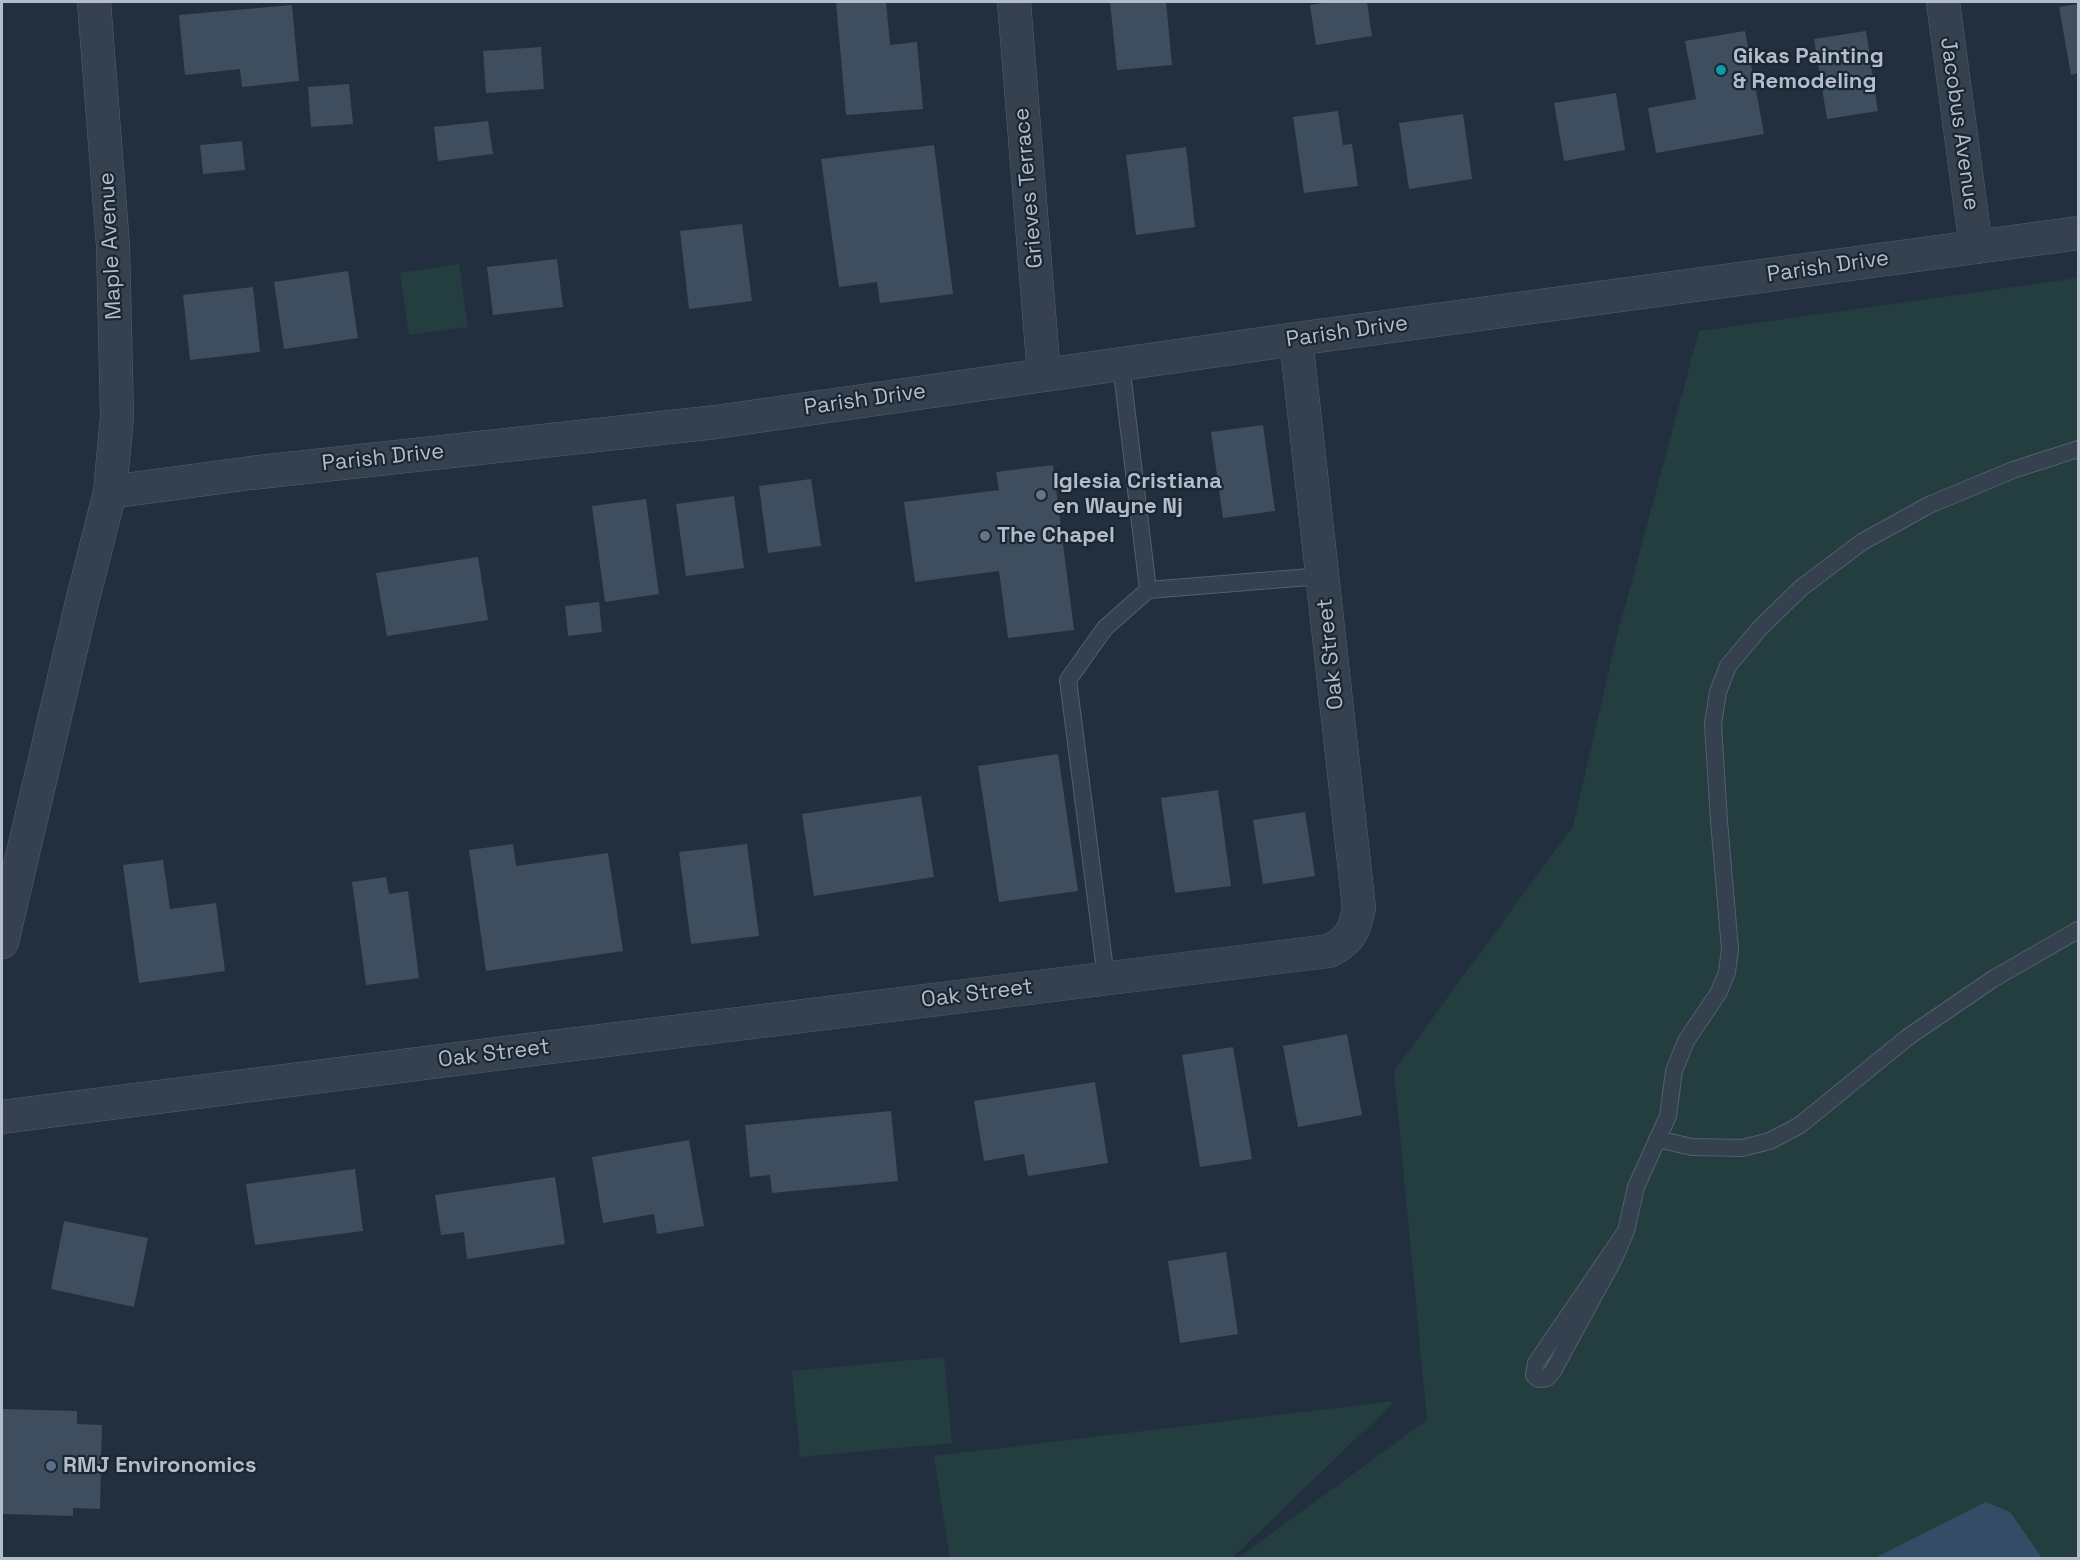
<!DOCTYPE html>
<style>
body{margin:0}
#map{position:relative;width:2080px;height:1560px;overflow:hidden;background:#222f3f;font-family:"Space Grotesk",sans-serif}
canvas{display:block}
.frame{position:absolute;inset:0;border:3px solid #b2bcca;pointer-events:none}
</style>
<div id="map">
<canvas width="2080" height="1560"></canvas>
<div class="frame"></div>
</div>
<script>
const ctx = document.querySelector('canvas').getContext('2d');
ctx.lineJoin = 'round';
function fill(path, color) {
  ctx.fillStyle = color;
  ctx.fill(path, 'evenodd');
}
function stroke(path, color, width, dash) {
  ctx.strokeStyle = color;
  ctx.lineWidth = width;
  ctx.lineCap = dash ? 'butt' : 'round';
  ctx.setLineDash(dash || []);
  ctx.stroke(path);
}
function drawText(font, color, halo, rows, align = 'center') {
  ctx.font = font + ' "Space Grotesk",sans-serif';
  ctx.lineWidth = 4.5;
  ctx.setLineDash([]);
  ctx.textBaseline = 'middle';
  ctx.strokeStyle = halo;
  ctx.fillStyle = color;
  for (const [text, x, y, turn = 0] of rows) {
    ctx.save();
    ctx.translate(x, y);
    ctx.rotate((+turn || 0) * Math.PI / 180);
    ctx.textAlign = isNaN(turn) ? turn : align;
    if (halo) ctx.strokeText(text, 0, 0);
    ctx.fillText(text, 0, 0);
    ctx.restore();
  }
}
fill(new Path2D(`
 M459,264L468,327L409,335L400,273Z
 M2078,278V1558H1238L1427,1420L1394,1071L1573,826L1615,644L1699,331Z
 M944,1357L952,1443L800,1457L792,1371Z
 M1395,1401L1232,1558H950L934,1456Z`), '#243e40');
fill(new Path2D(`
 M1986,1502L2010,1512L2042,1558H1875Z`), '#354c67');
fill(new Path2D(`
 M836,2H886L890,45L917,42L923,109L846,115Z
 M1110,2H1166L1172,65L1117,70Z
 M1330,2H1367L1372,36L1316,45L1310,5Z
 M2078,4V73L2071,75L2059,7Z
 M292,5L299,81L242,87L240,69L185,75L179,15Z
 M1745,31L1764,134L1656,153L1648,108L1696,99L1685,41Z
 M1866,31L1878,111L1827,119L1814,39Z
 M541,47L544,89L486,93L483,51Z
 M349,84L353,124L311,127L308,87Z
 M1616,93L1625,150L1564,161L1554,103Z
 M1338,111L1343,145L1352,144L1358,186L1304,193L1293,117Z
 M1463,114L1472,179L1409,189L1399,123Z
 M488,121L493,154L438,161L434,127Z
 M242,141L245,170L203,174L200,145Z
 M934,145L953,294L880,303L877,282L839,287L821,159Z
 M1186,147L1195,227L1136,235L1126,155Z
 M742,224L752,301L689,309L680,231Z
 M557,259L563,307L493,315L487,267Z
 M348,271L358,338L284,349L274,282Z
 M253,287L260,352L190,360L183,295Z
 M1263,425L1275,511L1223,518L1211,432Z
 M1053,465L1074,630L1008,638L999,571L915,582L904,502L999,490L996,472Z
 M811,479L821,546L768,553L759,486Z
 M734,496L744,568L686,576L676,504Z
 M646,499L659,594L605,602L592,506Z
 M478,557L488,620L387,636L376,573Z
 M599,602L602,632L568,636L565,606Z
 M1058,754L1078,891L999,902L978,766Z
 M1218,790L1231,886L1175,893L1161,798Z
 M921,796L934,877L814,896L802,814Z
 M1305,812L1315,876L1263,884L1253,820Z
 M513,844L516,866L608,853L623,951L486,971L469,850Z
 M747,844L759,936L691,944L679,852Z
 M163,860L170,909L216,903L225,971L139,983L123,865Z
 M386,877L389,894L408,891L419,978L366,985L352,882Z
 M1347,1034L1362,1115L1298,1127L1283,1046Z
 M1233,1047L1252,1159L1200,1167L1182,1055Z
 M1095,1082L1108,1163L1028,1176L1024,1154L984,1161L974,1101Z
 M891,1111L898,1181L772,1193L770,1175L750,1177L745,1125Z
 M689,1140L704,1226L657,1234L654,1214L603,1223L592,1157Z
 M355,1169L363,1231L255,1245L246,1184Z
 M555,1177L565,1244L467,1259L464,1232L441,1235L435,1195Z
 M64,1221L148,1238L134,1307L51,1289Z
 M1226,1252L1238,1334L1180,1343L1168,1261Z
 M2,1409L77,1411V1424L102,1425L100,1509L73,1508V1516L2,1514Z`), '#3e4e5e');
const service = new Path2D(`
 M1148,590L1322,576
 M1106,978L1068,680L1105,628L1148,590L1121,364
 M1657,1139L1692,1147L1742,1148L1770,1141L1800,1125L1908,1037L1993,979L2078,930
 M1626,1231L1536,1363L1534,1375L1538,1379L1547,1378L1553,1371L1614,1259L1626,1231L1636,1187L1668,1116L1674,1071L1686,1041L1719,992L1727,972L1730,949L1719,821L1713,724L1718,692L1728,666L1760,628L1801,588L1862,542L1929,505L2013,470L2078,449`);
const minor = new Path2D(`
 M1014,2L1044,375
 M1943,2L1976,247
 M2,1117L535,1049L1329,951C1351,940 1354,931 1359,908L1296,339`);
const tertiary = new Path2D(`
 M110,492L251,473L716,422L1296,339L2078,233
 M2,942L81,606L110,492L117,416L113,246L94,2`);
stroke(service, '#545f6d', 18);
stroke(minor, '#545f6d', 34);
stroke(tertiary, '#545f6d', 34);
stroke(service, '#36414f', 16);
stroke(minor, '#36414f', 33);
stroke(tertiary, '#36414f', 33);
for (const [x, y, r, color] of [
 [1721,70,6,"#0f9aa8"],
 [1041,495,6,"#6b7280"],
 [985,536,6,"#6b7280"],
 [51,1466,6,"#5c6f8a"]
]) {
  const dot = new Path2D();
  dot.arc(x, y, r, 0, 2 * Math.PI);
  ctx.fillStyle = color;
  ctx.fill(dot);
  stroke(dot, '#1b2633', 2);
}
drawText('bold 22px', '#b2bcca', '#1b2633', [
 ["Gikas Painting",1733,57],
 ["& Remodeling",1733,82],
 ["Iglesia Cristiana",1053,482],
 ["en Wayne Nj",1053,507],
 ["The Chapel",997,536],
 ["RMJ Environomics",63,1466]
], 'left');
drawText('22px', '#b2bcca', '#1b2633', [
 ["Jacobus Avenue",1959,124,82],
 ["Grieves Terrace",1029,188,-95],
 ["Maple Avenue",111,246,-93],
 ["Parish Drive",1828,267,-8],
 ["Parish Drive",1347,332,-8],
 ["Parish Drive",865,400,-8],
 ["Parish Drive",383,458,-6],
 ["Oak Street",1331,654,-96],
 ["Oak Street",977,994,-7],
 ["Oak Street",494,1054,-7]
]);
</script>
